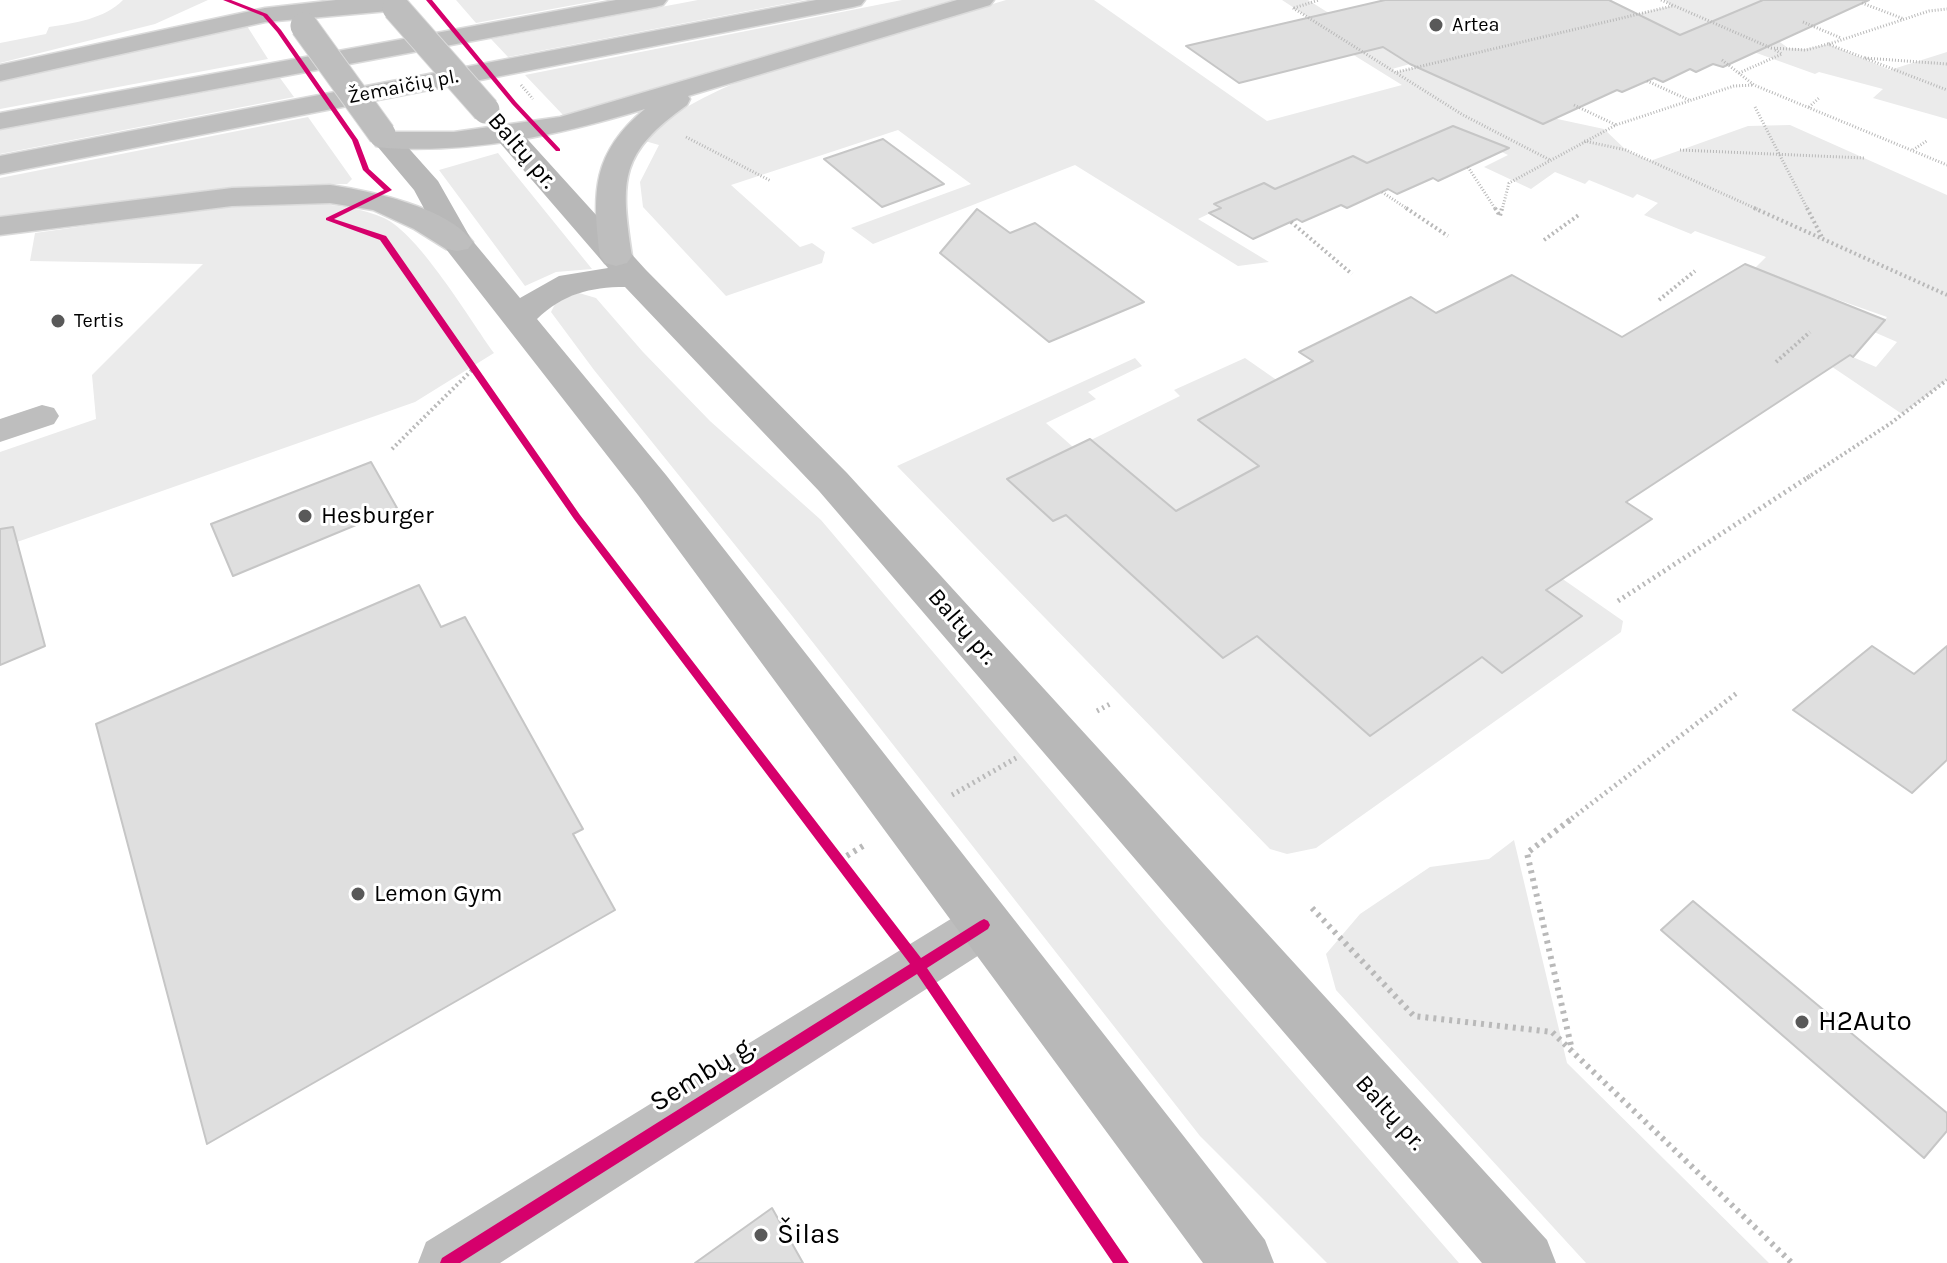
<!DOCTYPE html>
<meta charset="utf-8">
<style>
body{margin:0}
canvas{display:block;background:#fff}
</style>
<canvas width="1947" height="1263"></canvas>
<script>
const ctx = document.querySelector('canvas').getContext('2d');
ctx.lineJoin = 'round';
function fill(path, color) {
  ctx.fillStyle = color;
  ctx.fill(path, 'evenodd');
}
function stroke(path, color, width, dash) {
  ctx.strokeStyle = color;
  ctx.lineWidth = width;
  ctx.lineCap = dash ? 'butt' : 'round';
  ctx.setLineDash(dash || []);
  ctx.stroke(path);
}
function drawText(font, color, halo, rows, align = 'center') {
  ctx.font = font + ' Karla,sans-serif';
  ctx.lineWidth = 6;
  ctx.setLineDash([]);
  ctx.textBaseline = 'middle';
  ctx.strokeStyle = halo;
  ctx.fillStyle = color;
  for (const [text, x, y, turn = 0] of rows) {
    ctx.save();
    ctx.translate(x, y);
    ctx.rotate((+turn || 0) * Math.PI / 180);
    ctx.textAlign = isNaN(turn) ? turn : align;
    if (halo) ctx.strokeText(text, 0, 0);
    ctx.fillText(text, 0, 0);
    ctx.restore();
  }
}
fill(new Path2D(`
 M123,0H208L155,24L0,63V43L46,34L49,27C75,23 104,19 123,0Z
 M456,0H601L476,23Z
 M698,0H805L508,57L491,39Z
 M902,0H953L563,115L525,75Z
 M1006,0H1094L1267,121L1402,85L1302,23L1320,25L1282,0H1308L1410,64L1392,69L1396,72L1671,6L1665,0H1763L1738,11L1788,48L1806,49L1828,44L1890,70L1947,52V119L1873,98L1883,89L1819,72L1815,74L1712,37L1548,117L1604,129L1626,150L1650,161L1748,126L1790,125L1947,195V380L1902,414L1816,356L1827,346L1876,367L1897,342L1874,332L1887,317L1813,291L1811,293L1753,270L1766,257L1695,231L1691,234L1644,215L1658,203L1637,194L1633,198L1589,180L1585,184L1555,172L1531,189L1484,167L1508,155L1469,136L1371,166L1353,156L1309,175L1280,192L1215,204L1221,208L1198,219L1269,262L1238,266L1075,165L873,244L851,228L971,184L898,130L731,185L800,247L812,243L825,252L822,263L726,296L643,207L640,182L659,145L645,141C671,111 708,95 744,79Z
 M243,25L247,26L268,59L0,109V82Z
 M280,78L294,97L0,154V130Z
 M308,117L352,179L347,184L273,185L0,216V178Z
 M498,153L592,269L556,272L525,286L439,170Z
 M255,202C297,203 345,201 384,218C419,234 470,320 494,353L415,402L0,548V452L96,419L92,375L203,264L30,261L35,233Z
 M579,293L596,298L643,352L710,421L821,520L1163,923L1459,1263H1327L1200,1136L789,612L594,370L551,312L557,300Z
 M1135,358L1142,366L1088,392L1096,399L1046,423L1073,447L1008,480L1053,521L1066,515L1223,657L1257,636L1370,736L1482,657L1503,673L1581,616L1263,387L1199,420L1259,466L1176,511L1091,440L1180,396L1174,390L1245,358L1623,621L1621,632L1316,848L1287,854L1270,849L897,466Z
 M1514,840L1567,1063L1769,1263H1586L1336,990L1326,954L1360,914L1430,867L1489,859Z`), '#ebebeb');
const building = new Path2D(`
 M1385,0H1609L1680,35L1763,0H1869L1723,67L1713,64L1696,72L1690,69L1663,82L1654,78L1622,92L1617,90L1543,124L1410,64L1383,47L1239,83L1186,46Z
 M1453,126L1509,148L1438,181L1433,178L1397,194L1388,189L1347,208L1341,205L1302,222L1297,219L1253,239L1209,213L1221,208L1214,204L1264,183L1275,189L1353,156L1367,163Z
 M883,139L944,184L882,207L824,159Z
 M977,209L1010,233L1035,223L1144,302L1049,342L940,253Z
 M1745,264L1885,320L1853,357L1850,355L1626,502L1652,519L1546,590L1582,616L1502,673L1482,657L1370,736L1257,636L1223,658L1066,515L1053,521L1007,479L1090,439L1176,511L1259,466L1198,420L1313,361L1299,352L1411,297L1436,313L1512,275L1622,337Z
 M371,462L397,508L233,576L211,524Z
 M13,527L45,646L0,665V529Z
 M419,585L441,627L465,617L583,829L573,834L615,910L207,1144L96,724Z
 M1872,646L1914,674L1947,646V760L1912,793L1793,710Z
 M1693,901L1947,1113V1131L1924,1158L1661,930Z
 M772,1208L803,1263H695Z`);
fill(building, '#dfdfdf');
stroke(building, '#c6c6c6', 2);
const primary = new Path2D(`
 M336,0H400L404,5L400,10L265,22L0,81V65L265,8Z
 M616,0H667L663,5L655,7L0,129V113Z
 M816,0H865L861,5L853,7L0,174V156Z
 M957,0H994L990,5L688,96L690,99L687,105C620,153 620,178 632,256L627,263L616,266L605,263L600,256C592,192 592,153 645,109C559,135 477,153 386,148L376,146L368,134L372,128L382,126L395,132H454L560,117Z
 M330,185C370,191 448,207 473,242L468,249L457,251L446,249L414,229L373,210L330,203L232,206L0,235V217L232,188Z`);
stroke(primary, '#dbdbdb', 3);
stroke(new Path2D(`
 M1661,0L1771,48L1806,50L1828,44L1947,90
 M1862,3L1904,19
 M1293,8L1463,115L1550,160
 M1294,8L1319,0
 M1803,22L1841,38
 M1829,44L1929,11L1947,9
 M1865,58L1947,64
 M1722,60L1754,85L1947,165
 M1397,72L1672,6
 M1739,73L1782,54L1775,50
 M1647,81L1689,100
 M1574,105L1616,125
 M1755,107L1808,210
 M1809,107L1819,98
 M686,137L771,181
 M1584,141L1626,150L1759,210
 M1680,150L1864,158
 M1913,150L1928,140
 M1468,167L1496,210
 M1382,192L1409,210
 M1502,210L1509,183L1616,125L1734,86L1754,85`), '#b9b9b9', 3, [1, 2]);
stroke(new Path2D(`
 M1406,208L1448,236
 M1495,208L1500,216L1502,208
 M1754,208L1947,295
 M1807,208L1823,239
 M1291,222L1352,274
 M1544,240L1580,214
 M1659,300L1695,271
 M1776,362L1810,332
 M392,449L474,368
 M1807,478L1891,423L1947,380`), '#b9b9b9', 4, [2, 3]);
stroke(new Path2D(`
 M1618,601L1810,476
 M1097,711L1110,704
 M952,795L1016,758
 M1567,822L1737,693`), '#b9b9b9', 5, [2, 4]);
stroke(new Path2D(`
 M1570,820L1527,853L1572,1050
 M840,860L863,846
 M1312,908L1414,1016L1552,1032L1792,1263`), '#b9b9b9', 6, [3, 5]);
fill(new Path2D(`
 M42,405L54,408L59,416L54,424L0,442V419Z
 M984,902L1001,909L1008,925L1001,941L500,1263H418L426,1242L967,909Z`), '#bebebe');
fill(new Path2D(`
 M510,129L520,131L646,270L847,473L1547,1240L1556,1263H1482L819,491L625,287C590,287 563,294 537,319L666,475L1265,1240L1274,1263H1203L638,495L446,249L414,190L372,140L376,134L386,132L396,134L438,181L471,239L520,298L559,276L608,268L500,143L496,137L500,131Z`), '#b8b8b8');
fill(primary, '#bebebe');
const primaryBridge = new Path2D(`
 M396,8L486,110
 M304,26L382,134`);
stroke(primaryBridge, '#dbdbdb', 29, []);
stroke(new Path2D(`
 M521,85L533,99`), '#b9b9b9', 3, [1, 2]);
stroke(primaryBridge, '#bebebe', 27);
fill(new Path2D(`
 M223,0H231L267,14L281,30L358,140L369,169L392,190L334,219L386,236L580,515L921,958L980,921L984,919L988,921L990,925L988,929L927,968L1129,1263H1113L917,974L460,1263H440L442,1258L910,964L574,519L380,240L326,220V218L384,190L363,170L352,140L277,32L263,16Z
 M426,0H432L516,102L560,149V151H556L512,104Z`), '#d6006c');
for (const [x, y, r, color] of [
 [1436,25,8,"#595959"],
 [58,321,8,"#595959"],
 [305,516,8,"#595959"],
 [358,894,8,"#595959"],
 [1802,1022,8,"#595959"],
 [761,1235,8,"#595959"]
]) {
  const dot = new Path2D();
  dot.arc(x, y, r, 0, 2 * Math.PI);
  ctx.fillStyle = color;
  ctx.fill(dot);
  stroke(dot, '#fff', 3);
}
drawText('20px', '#000', '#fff', [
 ["Artea",1452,25],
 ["Tertis",74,321]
], 'left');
drawText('20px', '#000', '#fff', [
 ["Žemaičių pl.",403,87,-11]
]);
drawText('24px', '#000', '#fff', [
 ["Baltų pr.",522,151,49],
 ["Baltų pr.",962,627,49],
 ["Baltų pr.",1390,1113,48]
]);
drawText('24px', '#000', '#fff', [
 ["Hesburger",321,516],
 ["Lemon Gym",374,894]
], 'left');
drawText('28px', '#000', '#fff', [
 ["H2Auto",1818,1022],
 ["Šilas",777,1235]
], 'left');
drawText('28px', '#000', '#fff', [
 ["Sembų g.",703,1074,-32]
]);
</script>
